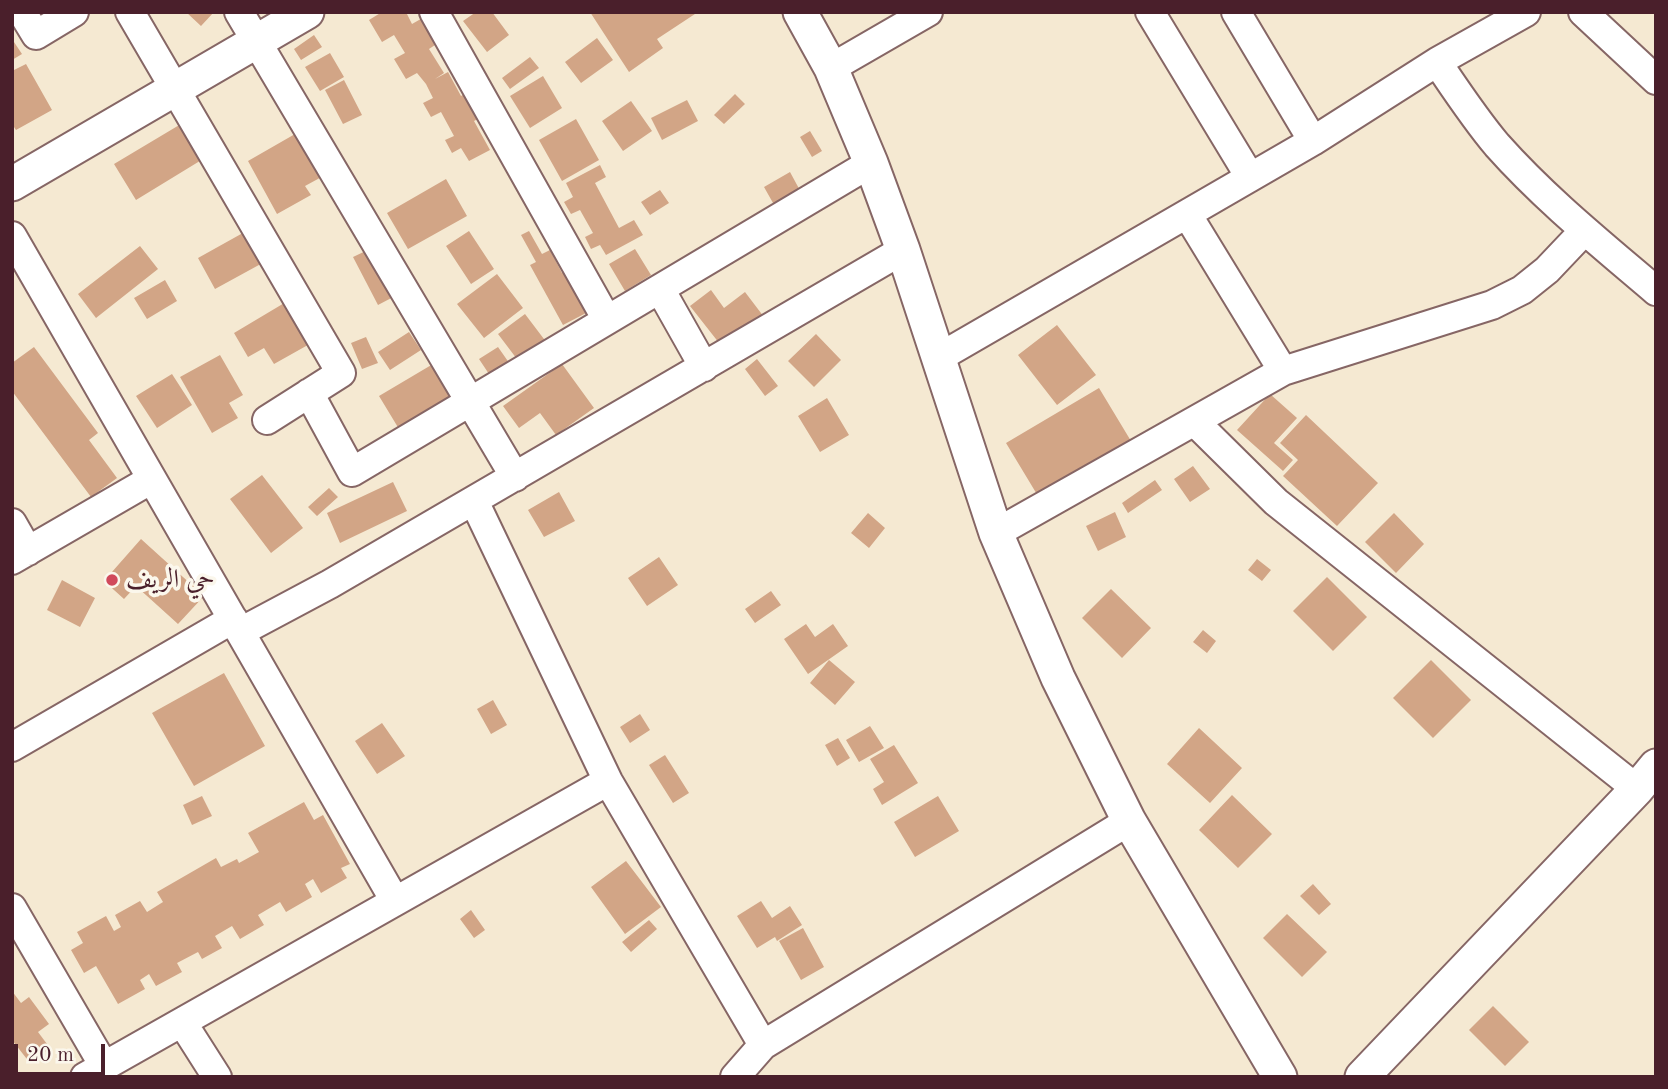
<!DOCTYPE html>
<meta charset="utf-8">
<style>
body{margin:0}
#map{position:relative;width:1668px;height:1089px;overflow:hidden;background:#f5e9d2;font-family:"Old Standard TT",serif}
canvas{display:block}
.frame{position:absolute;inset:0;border:14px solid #4a1f2b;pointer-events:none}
.scale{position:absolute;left:14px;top:1044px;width:91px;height:32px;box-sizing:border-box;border:4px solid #4a1f2b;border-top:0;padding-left:9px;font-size:21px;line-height:24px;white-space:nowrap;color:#4a1f2b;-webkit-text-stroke:5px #fbf7ec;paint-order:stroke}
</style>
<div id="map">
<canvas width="1668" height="1089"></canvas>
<div class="frame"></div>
<div class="scale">20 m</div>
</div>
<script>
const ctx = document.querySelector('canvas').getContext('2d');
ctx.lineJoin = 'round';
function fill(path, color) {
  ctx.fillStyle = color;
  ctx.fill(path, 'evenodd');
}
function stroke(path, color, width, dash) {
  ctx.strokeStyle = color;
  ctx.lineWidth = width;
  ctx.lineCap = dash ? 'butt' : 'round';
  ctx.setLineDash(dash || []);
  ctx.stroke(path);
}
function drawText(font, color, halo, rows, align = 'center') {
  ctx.font = font + ' "Old Standard TT",Amiri,serif';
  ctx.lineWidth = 7;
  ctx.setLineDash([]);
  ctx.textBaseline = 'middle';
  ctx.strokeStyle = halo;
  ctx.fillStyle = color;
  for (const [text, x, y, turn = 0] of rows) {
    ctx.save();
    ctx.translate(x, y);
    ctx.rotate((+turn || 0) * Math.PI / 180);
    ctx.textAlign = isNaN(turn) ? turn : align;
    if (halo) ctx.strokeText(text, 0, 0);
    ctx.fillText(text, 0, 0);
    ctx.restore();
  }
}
fill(new Path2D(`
 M186,12H214L201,26Z
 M382,12H406L412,24L426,16L441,41L429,49L444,73L435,79L448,72L461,96L473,89L487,114L474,121L490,150L469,161L461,148L452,153L445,140L454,136L441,112L431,117L423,103L433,98L426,84L417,73L406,79L394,59L405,53L394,35L382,42L369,20Z
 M476,12H492L509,35L487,52L463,21Z
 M590,12L637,13L698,12L657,39L663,48L629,72Z
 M314,35L322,47L301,60L294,49Z
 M597,38L613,60L581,83L565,62Z
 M12,39L22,54L12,60Z
 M330,53L344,77L320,91L305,67Z
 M530,57L539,68L510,89L502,78Z
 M26,64L52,110L16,130L12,124V71Z
 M543,76L562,108L530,128L510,96Z
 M344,80L362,115L343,124L325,90Z
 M735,94L745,104L724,124L714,115Z
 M687,100L698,121L662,140L651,118Z
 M631,101L652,131L623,151L602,121Z
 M576,119L599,160L562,181L539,140Z
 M186,121L208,156L136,200L114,164Z
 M302,130L327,174L305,186L311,195L277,214L248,161Z
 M810,131L822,151L812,157L800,137Z
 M600,165L606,177L595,183L619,228L634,220L643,235L606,255L600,245L591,249L585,237L593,233L580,210L571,214L564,202L573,197L566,183Z
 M790,172L803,196L777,210L764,187Z
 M446,179L467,216L408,249L387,213Z
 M660,190L669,203L650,215L641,202Z
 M250,229L268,260L215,289L198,258Z
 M469,231L494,269L471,284L446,246Z
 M529,231L542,254L550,250L562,273L566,270L588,312L563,325L530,265L536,262L521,235Z
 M140,246L158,269L96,318L78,294Z
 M372,248L397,295L378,305L353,257Z
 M635,249L651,275L625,291L609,264Z
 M497,274L523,308L484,338L457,304Z
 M165,280L177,301L147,319L134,298Z
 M711,290L724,308L745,292L764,317L723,348L690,306Z
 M291,299L315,341L274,364L264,348L248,357L234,333Z
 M525,314L550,347L523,367L498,334Z
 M1057,325L1096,375L1057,405L1018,355Z
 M409,332L421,350L390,370L378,352Z
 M816,334L841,360L814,387L788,361Z
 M366,337L378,363L362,369L351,343Z
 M34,347L98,433L89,440L117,478L91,497L12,391V363Z
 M498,347L512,367L493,380L479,359Z
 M220,355L243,395L229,403L238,418L212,433L180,377Z
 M757,359L778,386L765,396L745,369Z
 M433,364L453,397L399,429L379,396Z
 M562,364L594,408L556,435L540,413L519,428L503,406Z
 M172,374L192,405L157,428L136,396Z
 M1099,388L1134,446L1041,501L1006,443Z
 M1270,394L1297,418L1274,443L1293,460L1283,471L1237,430Z
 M827,398L849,435L820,452L798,416Z
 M1306,415L1378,483L1337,526L1283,476L1298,460L1280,443Z
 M1193,466L1210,489L1190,502L1174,479Z
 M262,475L303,528L271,553L230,499Z
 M1155,480L1162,490L1128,513L1122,503Z
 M393,482L407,511L340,543L327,513Z
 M329,488L338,497L317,516L308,507Z
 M559,492L575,521L544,537L528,510Z
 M1115,512L1126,537L1098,551L1086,526Z
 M868,513L885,528L869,548L851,533Z
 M1394,513L1424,544L1396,573L1365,542Z
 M141,539L204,596L178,624L136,586L124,599L104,581Z
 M659,557L678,585L647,606L628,578Z
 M1257,559L1271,570L1262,581L1248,570Z
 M1327,577L1367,617L1333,651L1293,611Z
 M62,580L95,598L80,627L47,610Z
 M1111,589L1151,628L1122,658L1082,618Z
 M771,591L781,605L755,623L745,609Z
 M806,624L815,637L833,624L848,646L808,674L784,639Z
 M1203,630L1216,641L1207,653L1193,642Z
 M829,660L855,682L835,705L810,683Z
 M1431,660L1471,700L1433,738L1393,698Z
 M224,673L265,746L194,786L152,713Z
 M493,700L507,725L491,734L477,709Z
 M640,714L650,730L630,743L620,727Z
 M382,723L405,756L377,774L355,741Z
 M870,726L884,748L859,762L846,740Z
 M1199,728L1242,768L1210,803L1167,764Z
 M838,738L850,758L837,766L825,745Z
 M894,745L918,783L882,805L873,789L884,782L870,759Z
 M665,755L689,793L673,803L649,765Z
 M1232,795L1272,834L1238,868L1199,830Z
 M202,796L212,816L192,825L183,805Z
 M938,796L959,831L915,857L894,822Z
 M304,802L314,820L323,815L350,864L341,868L347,878L321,893L313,879L305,884L312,897L286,912L280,902L258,915L264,925L240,939L232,926L215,936L222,948L202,959L198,952L177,963L182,972L156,986L149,974L140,980L145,989L118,1004L96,966L84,973L71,950L83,943L77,932L106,916L114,931L121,927L115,915L140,901L147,912L163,902L157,892L216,858L221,867L237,859L239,863L259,852L248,833Z
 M626,861L661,907L625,934L591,887Z
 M1313,884L1331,904L1319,915L1300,896Z
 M761,901L772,918L790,906L802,925L777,941L775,937L757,948L737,916Z
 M471,910L485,930L474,938L460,919Z
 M1287,914L1327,952L1302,977L1263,938Z
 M649,920L657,929L631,952L622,942Z
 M803,928L824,967L801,980L779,941Z
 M12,991L21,1003L29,997L49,1024L38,1032L50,1048L30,1063L12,1040Z
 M1493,1006L1529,1042L1505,1066L1469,1030Z`), '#d2a586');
const minor = new Path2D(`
 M22,12L36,35L74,12
 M130,12L341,373L267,420
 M239,12L515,477
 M434,12L607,320
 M1150,12L1250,177
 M1236,12L1313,141
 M1583,12L1656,80
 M1437,62C1456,90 1475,119 1497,145C1545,199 1601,244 1656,291
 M831,68L928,12
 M1187,214L1283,371
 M12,236L395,901
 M660,289L704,367
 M938,358L1313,141L1437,62L1526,12
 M309,393L352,472L871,163
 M1195,422L1276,502L1637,789
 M474,501L608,781L763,1045
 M12,523L28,551
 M996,533L1283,371L1492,305L1522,290L1547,270L1584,231
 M12,560L152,479
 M240,632L330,584L903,250
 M12,747L233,619
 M12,908L104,1066
 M182,1022L217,1077
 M85,1077L608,781
 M735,1077L763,1045L1129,821`);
const tertiary = new Path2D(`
 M800,12L831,68L871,163L903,250L996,533L1058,678L1129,821L1280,1077
 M12,184L307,12
 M1362,1077L1637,789L1656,766`);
stroke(minor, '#866665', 32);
stroke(tertiary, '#866665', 37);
stroke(minor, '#fff', 28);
stroke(tertiary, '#fff', 33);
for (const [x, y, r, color] of [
 [112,580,7,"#d1495b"]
]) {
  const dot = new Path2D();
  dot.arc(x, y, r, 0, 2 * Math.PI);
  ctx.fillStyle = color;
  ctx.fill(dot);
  stroke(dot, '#fbf7ec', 2.5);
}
drawText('26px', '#4a1f2b', '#fbf7ec', [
 ["حي الريف",126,580]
], 'left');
</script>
